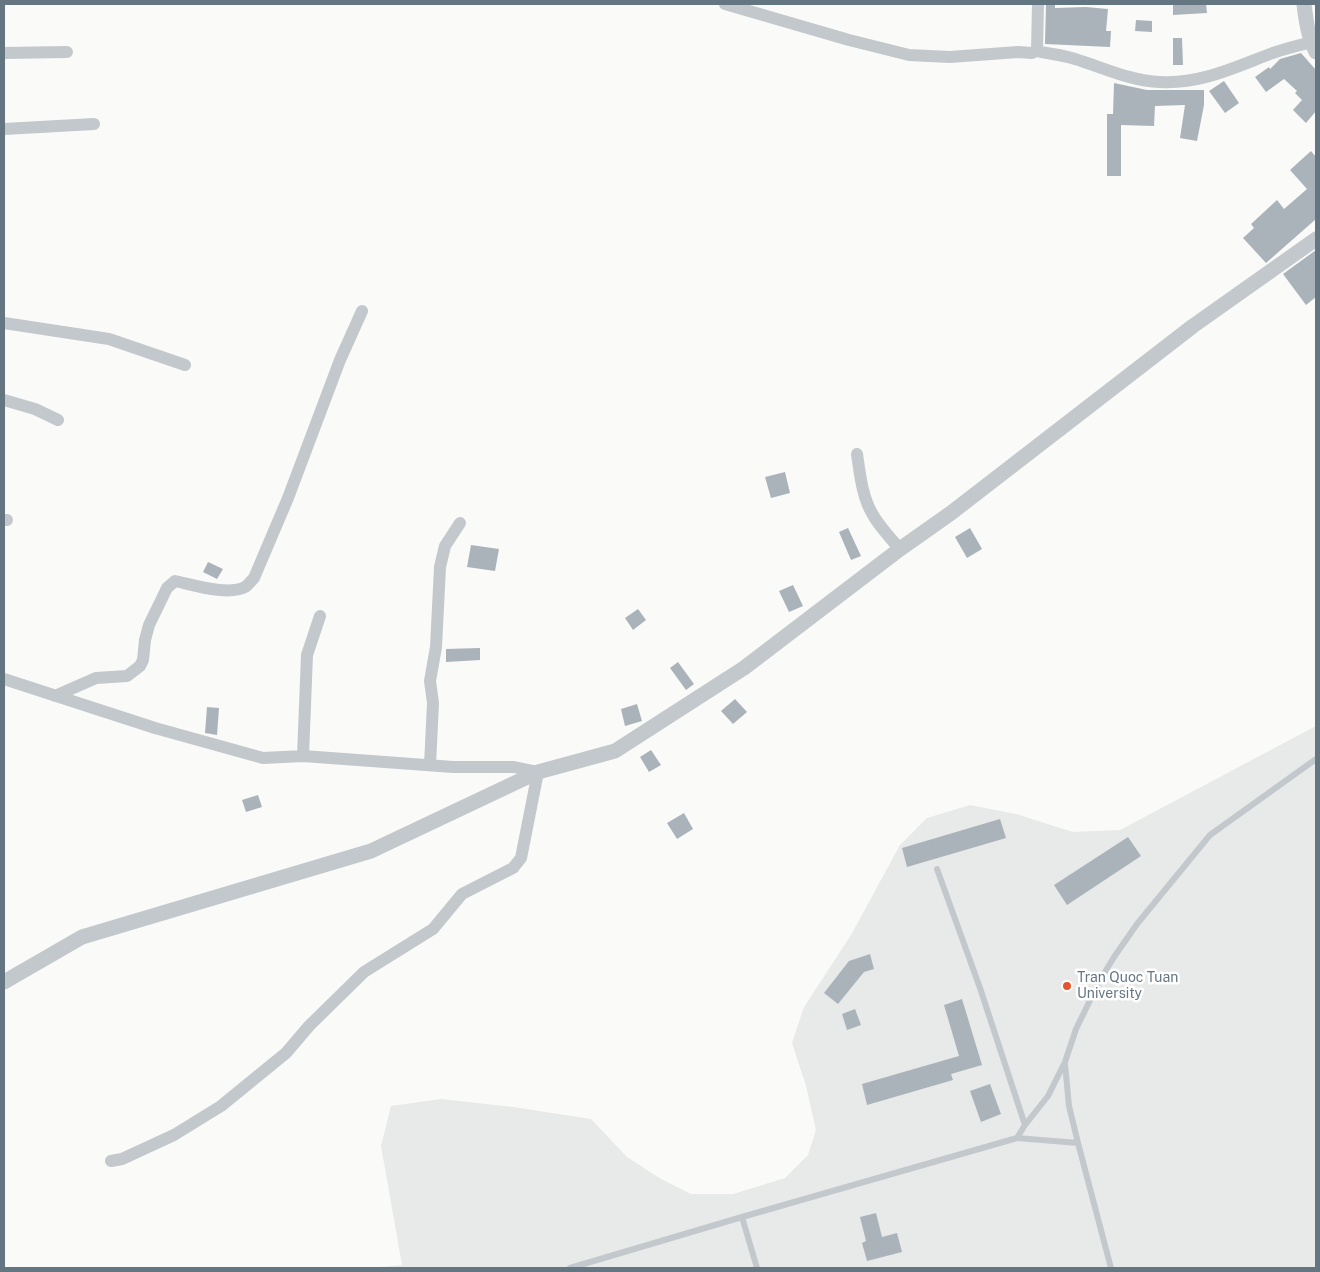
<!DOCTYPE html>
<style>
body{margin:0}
#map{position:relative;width:1320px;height:1272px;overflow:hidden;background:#fafaf8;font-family:"Public Sans",sans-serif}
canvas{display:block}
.frame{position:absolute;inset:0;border:5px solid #657683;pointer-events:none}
</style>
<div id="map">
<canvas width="1320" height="1272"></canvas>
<div class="frame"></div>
</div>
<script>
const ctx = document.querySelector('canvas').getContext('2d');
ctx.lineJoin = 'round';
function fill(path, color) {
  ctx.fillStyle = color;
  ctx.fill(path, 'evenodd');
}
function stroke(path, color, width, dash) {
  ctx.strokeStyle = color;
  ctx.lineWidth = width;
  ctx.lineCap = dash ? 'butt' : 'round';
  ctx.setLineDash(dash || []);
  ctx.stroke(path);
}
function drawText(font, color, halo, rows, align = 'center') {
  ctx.font = font + ' "Public Sans",sans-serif';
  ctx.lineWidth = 5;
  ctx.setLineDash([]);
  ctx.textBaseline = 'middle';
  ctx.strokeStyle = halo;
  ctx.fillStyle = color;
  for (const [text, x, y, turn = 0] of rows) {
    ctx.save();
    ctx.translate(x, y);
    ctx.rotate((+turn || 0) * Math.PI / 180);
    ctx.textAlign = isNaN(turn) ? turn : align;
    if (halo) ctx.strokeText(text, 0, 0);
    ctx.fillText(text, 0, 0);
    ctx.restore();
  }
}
fill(new Path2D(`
 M1316,726V1268H368L402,1265L381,1146L391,1106L441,1099L513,1107L591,1119L627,1157L661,1179L691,1194H733L785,1178L808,1155L816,1130L806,1086L792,1043L804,1007L851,935L900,845L927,818L970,805L1016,814L1073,832L1120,830Z`), '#e8e9e9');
fill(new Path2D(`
 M1046,4H1055V8L1086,7L1108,9L1106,31H1111L1110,47L1045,44Z
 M1173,4H1206L1207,13L1173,15Z
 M1136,20L1152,21V32L1135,31Z
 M1173,38H1182L1183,65H1173Z
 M1301,53L1316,70V111L1306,123L1293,110L1302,100L1295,93L1297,91L1284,79L1266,92L1255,77L1269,67L1270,69L1280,59Z
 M1224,81L1239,103L1225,113L1209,91Z
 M1114,83L1147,90H1204V105L1197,141L1180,138L1185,105L1155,106L1154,126L1121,125V176H1107V114H1113Z
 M1311,151L1316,157V219L1266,263L1243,238L1254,228L1251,224L1277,200L1284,209L1307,189L1290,170Z
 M1316,250V297L1306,305L1283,274Z
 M785,472L790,493L771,498L765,477Z
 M848,528L861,556L851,560L839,532Z
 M970,528L982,549L967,558L955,537Z
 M471,545L499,549L495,571L467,567Z
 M208,562L223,569L217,579L203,572Z
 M793,585L803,606L789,612L779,591Z
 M638,609L646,620L633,630L625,618Z
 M480,648V660L446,662V649Z
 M678,662L694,684L686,690L670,668Z
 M735,699L747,712L733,724L721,711Z
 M637,704L642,721L625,726L621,709Z
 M207,707L219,708L217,735L205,733Z
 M651,750L661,765L649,772L640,757Z
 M258,795L262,807L246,812L242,800Z
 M684,813L693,829L677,839L667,823Z
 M1000,819L1006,838L907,867L902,848Z
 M1128,837L1141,856L1067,905L1054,885Z
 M870,954L874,969L864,972L838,1004L824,993L849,961Z
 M962,999L982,1065L951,1074L953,1080L867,1105L862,1084L959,1056L944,1005Z
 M855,1009L861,1025L847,1030L842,1014Z
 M990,1084L1001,1114L981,1122L970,1091Z
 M876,1213L882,1237L897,1233L902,1252L867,1261L862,1243L866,1241L860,1217Z`), '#aab3b9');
stroke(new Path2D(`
 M937,869L980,988L1025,1125L1017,1138
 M1065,1064L1069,1106L1078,1143
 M1025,1125L1048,1096L1065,1062L1076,1029L1099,982L1114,957L1137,924L1210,835L1316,759
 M742,1217L757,1268
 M570,1268L742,1217L1017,1138L1078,1143L1111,1268`), '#c3c8cc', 6);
stroke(new Path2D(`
 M725,4L849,40L909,55L950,57L1018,52L1032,53L1037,51C1049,54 1063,55 1075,59C1102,67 1130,81 1160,82C1201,84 1233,68 1270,54C1283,49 1297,46 1311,42
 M1037,51L1038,4
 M4,53L67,52
 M4,129L94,124
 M4,323L109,339L185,365
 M4,400L35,409L58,420
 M857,454C860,474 862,497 873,515C880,527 890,538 900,549
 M4,520H7
 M4,679L155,728L263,758L303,756L453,767H514L538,772L521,858L513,868L462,894L433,929L364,972L309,1026L286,1053L221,1106L174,1135L122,1159L111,1161
 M55,696L96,678L127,676L140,666L143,660L145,640L149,625L167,588L175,581C194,585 228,596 245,587C248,585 251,581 254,578L288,498L340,360L362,311
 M303,756L307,655L320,616
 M430,765L433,703L430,681L436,647L440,567L445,546L460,523`), '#c3c8cc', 12);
stroke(new Path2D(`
 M1304,4C1306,21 1308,36 1316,52
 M4,982L82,937L371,851L538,772L615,751L744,668L900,549L951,513L1193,326L1316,239`), '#c3c8cc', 15);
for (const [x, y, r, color] of [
 [1067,986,5,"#e4572e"]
]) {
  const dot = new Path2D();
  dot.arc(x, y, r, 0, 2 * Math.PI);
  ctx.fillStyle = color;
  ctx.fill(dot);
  stroke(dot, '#fff', 2);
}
drawText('14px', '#657683', '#fff', [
 ["Tran Quoc Tuan",1077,978],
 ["University",1077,994]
], 'left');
</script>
